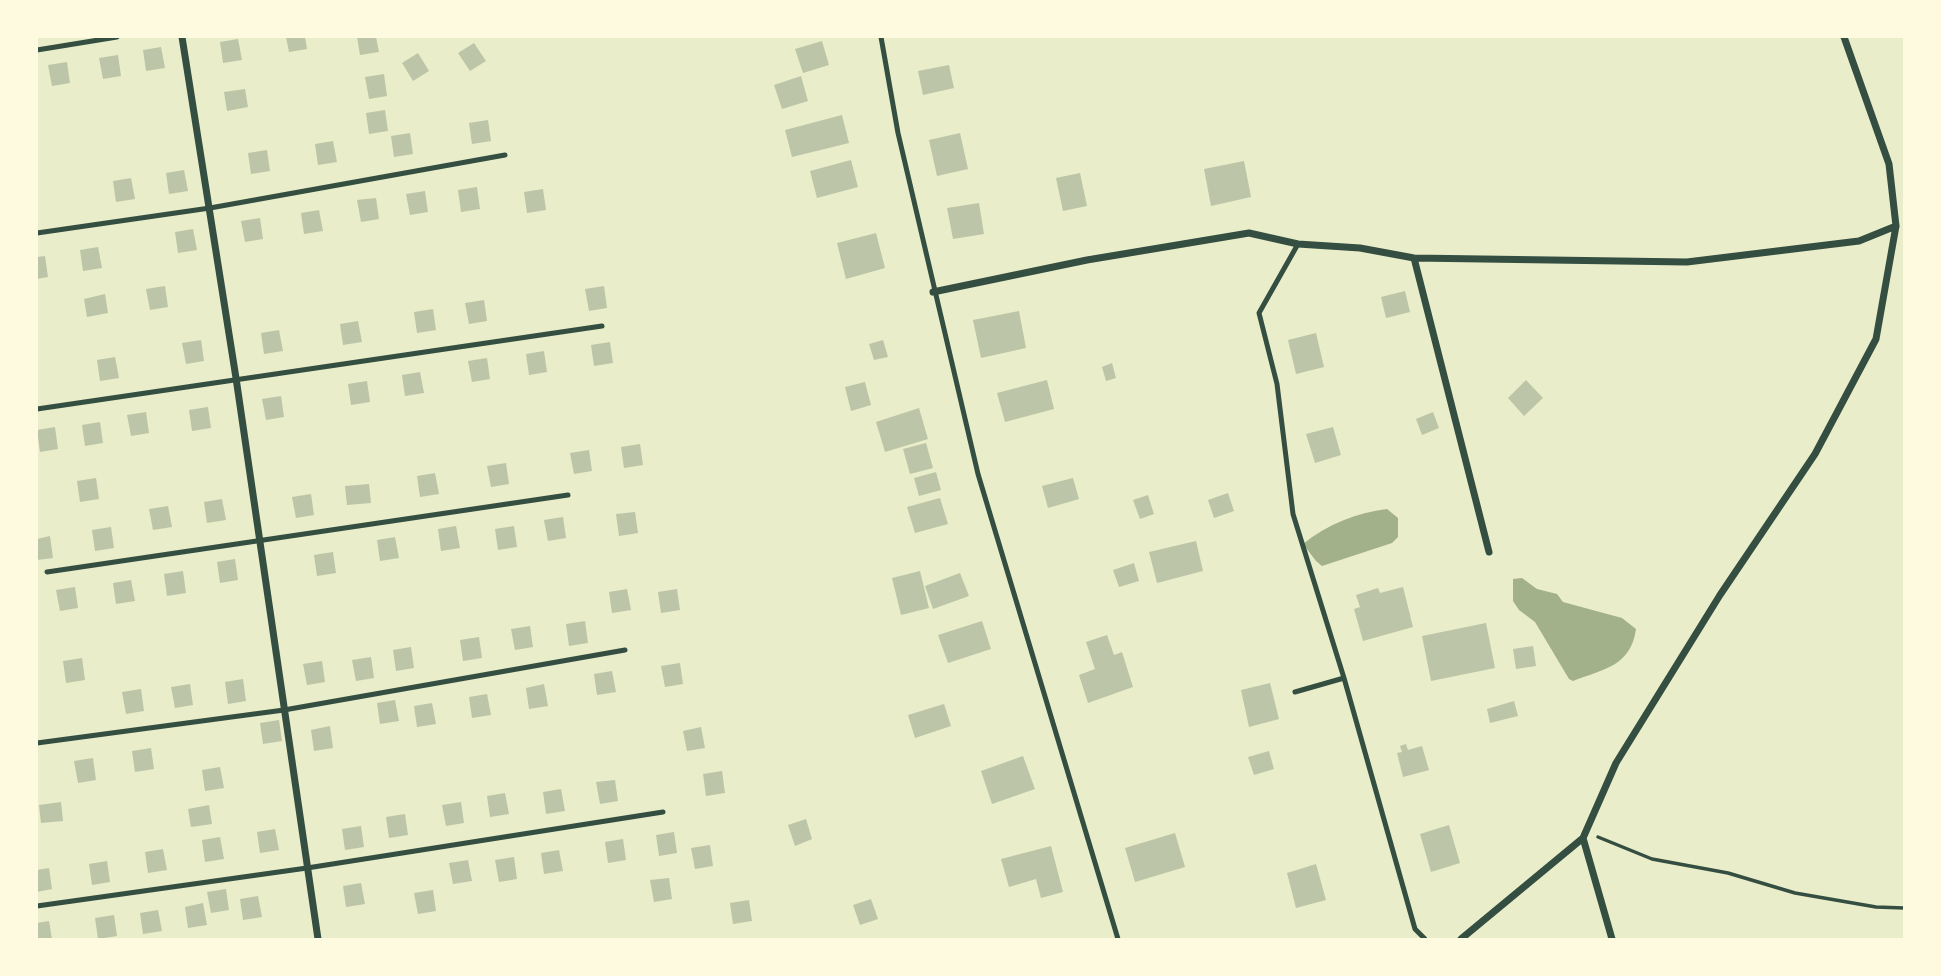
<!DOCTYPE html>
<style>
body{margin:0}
#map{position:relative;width:1941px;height:976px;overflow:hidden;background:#e9edc9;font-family:"IBM Plex Sans",sans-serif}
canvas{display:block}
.frame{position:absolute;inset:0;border:38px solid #fefae0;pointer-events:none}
</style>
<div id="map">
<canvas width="1941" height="976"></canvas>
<div class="frame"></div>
</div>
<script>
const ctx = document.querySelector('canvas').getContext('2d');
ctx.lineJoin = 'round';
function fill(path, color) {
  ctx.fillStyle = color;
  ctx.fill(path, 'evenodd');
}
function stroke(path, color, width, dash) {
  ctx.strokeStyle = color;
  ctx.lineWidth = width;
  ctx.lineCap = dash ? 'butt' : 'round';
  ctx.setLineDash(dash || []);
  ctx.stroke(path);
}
fill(new Path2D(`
 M1387,509L1398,518V537L1392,543L1322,566L1316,561L1303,544C1327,524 1357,513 1387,509Z
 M1522,578L1537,589L1557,594L1563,602L1622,618L1636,629C1631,666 1604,669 1573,681L1569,679L1535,622L1519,610L1513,601V579Z`), '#a3b18a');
fill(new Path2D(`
 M286,37H305L307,49L289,52Z
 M357,37H376L379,52L360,55Z
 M238,39L242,60L223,63L220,42Z
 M822,41L829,65L803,73L795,49Z
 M474,43L486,61L470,71L458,53Z
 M161,47L165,68L146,71L143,50Z
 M418,53L429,71L413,81L402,63Z
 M118,55L121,76L103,79L99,58Z
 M67,62L70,83L52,86L48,65Z
 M949,65L954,88L923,95L918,71Z
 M384,74L387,96L369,99L365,77Z
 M801,76L808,101L782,109L774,85Z
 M245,89L248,107L227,111L224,92Z
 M385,110L388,131L369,134L366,113Z
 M842,115L849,143L792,157L785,130Z
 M488,120L491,141L472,144L469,123Z
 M410,133L413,154L394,157L391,136Z
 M960,133L968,169L937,176L929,140Z
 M333,141L337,162L318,165L315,144Z
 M267,150L270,171L251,174L248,153Z
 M851,160L858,187L817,198L810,171Z
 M1244,161L1251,197L1211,206L1204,169Z
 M184,170L188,191L169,194L166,173Z
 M1080,173L1087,206L1063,211L1056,178Z
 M131,178L135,199L116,202L113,181Z
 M477,187L480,209L461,212L458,190Z
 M543,189L546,210L527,213L524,192Z
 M425,191L428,212L410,215L406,194Z
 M376,198L379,219L361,222L357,200Z
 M979,203L984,234L953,239L947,208Z
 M319,210L323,231L304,234L301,213Z
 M260,218L263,239L245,242L241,221Z
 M193,229L197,250L178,253L175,232Z
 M876,233L885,268L846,279L837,243Z
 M98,247L102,268L83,271L80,250Z
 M45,256L48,277L37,279V257Z
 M165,286L168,307L150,310L146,289Z
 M604,286L607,308L589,311L585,289Z
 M1405,291L1410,312L1386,318L1381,297Z
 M105,294L108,313L87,317L84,299Z
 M484,300L487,321L469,324L465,303Z
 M433,309L436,330L417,333L414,312Z
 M1019,311L1026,348L981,358L973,320Z
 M358,321L362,342L343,345L340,324Z
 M279,330L283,351L264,354L261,333Z
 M1316,333L1324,367L1296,374L1288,340Z
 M201,340L204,361L186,364L182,343Z
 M883,340L888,357L874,360L869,344Z
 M610,342L613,363L594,366L591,345Z
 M544,351L547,372L529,375L526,354Z
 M115,357L119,378L100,381L97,360Z
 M487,358L490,379L472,382L468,361Z
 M1112,363L1116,378L1106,381L1102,367Z
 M420,372L424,393L405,396L402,375Z
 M1047,380L1054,409L1005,422L997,393Z
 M1526,380L1543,398L1524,416L1508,398Z
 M367,381L370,402L351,405L348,384Z
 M865,382L871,405L851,411L845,387Z
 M281,396L284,417L266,420L262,399Z
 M208,407L211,428L192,431L189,410Z
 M919,408L928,439L885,452L876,422Z
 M146,412L149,433L131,436L127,415Z
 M1433,412L1439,428L1422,435L1416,419Z
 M100,422L103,443L85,446L82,425Z
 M55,427L58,449L40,452L37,430Z
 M1333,427L1341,455L1315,463L1306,434Z
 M926,443L933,468L910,474L903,449Z
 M640,444L643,465L624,468L621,447Z
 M589,450L592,471L574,474L570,453Z
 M506,463L509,484L491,487L487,466Z
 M936,472L941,490L919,496L914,478Z
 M435,473L439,494L420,497L417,476Z
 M96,478L99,499L80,502L77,481Z
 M1073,478L1079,499L1048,508L1042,486Z
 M369,484L371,503L347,505L345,486Z
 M1228,493L1234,511L1214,518L1208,500Z
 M311,494L314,515L296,518L292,497Z
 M1148,495L1154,514L1140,519L1133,500Z
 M940,498L948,524L915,533L907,507Z
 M222,499L226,520L207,523L204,502Z
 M168,506L172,527L153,530L149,509Z
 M635,512L638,533L619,536L616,514Z
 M563,517L566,538L548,541L544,520Z
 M456,526L460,548L441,551L438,529Z
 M514,526L517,547L498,550L495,529Z
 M111,527L114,548L95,551L92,530Z
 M50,536L53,558L37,560V539Z
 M395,537L399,558L380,561L377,540Z
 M1196,541L1203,571L1157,583L1149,552Z
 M333,552L336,573L317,576L314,555Z
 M235,559L238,580L220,583L217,562Z
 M1134,563L1139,581L1119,587L1113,570Z
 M183,571L186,593L167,596L164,574Z
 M920,571L929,608L901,615L892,578Z
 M960,573L969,596L933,609L925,586Z
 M131,580L135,601L116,604L113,583Z
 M75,587L78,608L60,611L56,590Z
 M1403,587L1413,627L1363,641L1354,609L1360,607L1356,595L1378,588L1380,593Z
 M627,589L631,610L612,613L609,592Z
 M677,589L680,610L661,613L658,592Z
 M585,621L588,643L569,646L566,624Z
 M982,621L991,649L948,663L938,635Z
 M1486,623L1495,668L1431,681L1422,636Z
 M530,626L533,647L515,650L511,629Z
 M1107,635L1114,655L1122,652L1133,687L1088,703L1079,675L1095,669L1086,642Z
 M479,637L482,658L463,661L460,640Z
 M1533,646L1536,666L1516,669L1513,649Z
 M411,647L414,668L396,671L393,650Z
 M371,657L374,678L356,681L352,660Z
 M82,658L85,680L66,683L63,661Z
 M322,661L325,682L307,685L303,664Z
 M680,663L683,684L665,687L661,666Z
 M612,671L616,692L597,695L594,674Z
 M243,679L246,701L228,704L225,682Z
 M1270,683L1279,719L1249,727L1241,690Z
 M190,684L193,705L175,708L171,687Z
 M544,684L548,706L529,709L526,688Z
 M141,689L144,711L126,714L122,692Z
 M487,694L491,715L472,718L469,697Z
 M395,700L399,721L380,724L377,703Z
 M1514,701L1518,716L1490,723L1487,709Z
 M432,703L436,724L417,727L414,706Z
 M944,704L951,726L915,738L908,715Z
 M279,720L282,741L263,744L260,723Z
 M330,726L333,748L314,751L311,730Z
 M701,727L705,748L687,751L683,731Z
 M1406,744L1408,750L1422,746L1429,770L1403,777L1397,753L1402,752L1400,746Z
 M151,748L154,769L135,772L132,751Z
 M1269,751L1274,769L1254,775L1248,757Z
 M1023,756L1035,789L992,804L981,771Z
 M93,758L96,780L78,783L74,761Z
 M220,767L224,788L205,791L202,770Z
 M722,771L725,793L706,796L703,774Z
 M615,780L618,801L600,804L596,782Z
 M561,789L565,811L546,814L543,792Z
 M505,793L509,814L490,817L487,796Z
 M61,802L63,821L41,823L39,805Z
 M461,802L464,823L446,826L442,805Z
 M209,805L212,824L191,827L188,809Z
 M405,814L408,835L389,838L386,817Z
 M806,819L812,839L795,846L788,825Z
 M1449,825L1460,863L1431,872L1420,834Z
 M361,826L364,847L345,850L342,829Z
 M275,829L279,850L260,853L257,832Z
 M674,832L677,853L659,856L656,835Z
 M1175,833L1185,867L1135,882L1125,848Z
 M220,837L224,859L205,862L202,840Z
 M623,839L626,860L608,863L605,842Z
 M710,845L713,866L695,869L691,848Z
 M1051,846L1063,892L1041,898L1036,879L1009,887L1001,859Z
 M163,849L167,870L148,873L145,852Z
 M559,850L563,871L544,874L541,853Z
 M514,857L517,879L499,882L495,860Z
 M468,860L472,881L453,884L449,863Z
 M107,861L110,882L92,885L89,864Z
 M1316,864L1326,900L1296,908L1287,873Z
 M49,868L52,889L37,892V870Z
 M669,878L672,899L654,902L650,880Z
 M361,883L365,904L346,907L343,886Z
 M226,889L229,910L211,913L207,892Z
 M433,890L436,911L418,914L414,893Z
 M258,896L262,917L243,920L240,899Z
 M871,899L878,919L860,925L853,905Z
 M749,900L752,921L733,924L730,903Z
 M203,903L207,925L188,928L185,907Z
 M158,910L162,931L143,934L140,913Z
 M114,915L117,936L98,939L95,918Z
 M49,921L52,939H37V923Z`), '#bcc5a7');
stroke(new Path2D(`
 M1598,837L1652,859L1728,873L1795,893L1876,907L1904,908`), '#344e41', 3.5);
stroke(new Path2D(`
 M881,37L898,133L978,474L1118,939
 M37,50L117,37
 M37,233L210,208L505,155
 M1298,244L1259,313L1277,384L1293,514L1344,678
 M37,409L602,326
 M47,572L568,495
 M1295,692L1344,678L1415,929L1425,939
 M37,743L284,710L625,650
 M37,906L307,868L663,812`), '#344e41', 5);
stroke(new Path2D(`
 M182,37L236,378L318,939
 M1414,258L1489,552
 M933,292L1087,260L1249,233L1298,244L1360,248L1414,258L1687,262L1859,241L1896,226
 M1583,838L1612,939
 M1461,939L1583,838L1616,763L1720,595L1815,454L1876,339L1896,226L1889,164L1844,37`), '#344e41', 7);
</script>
